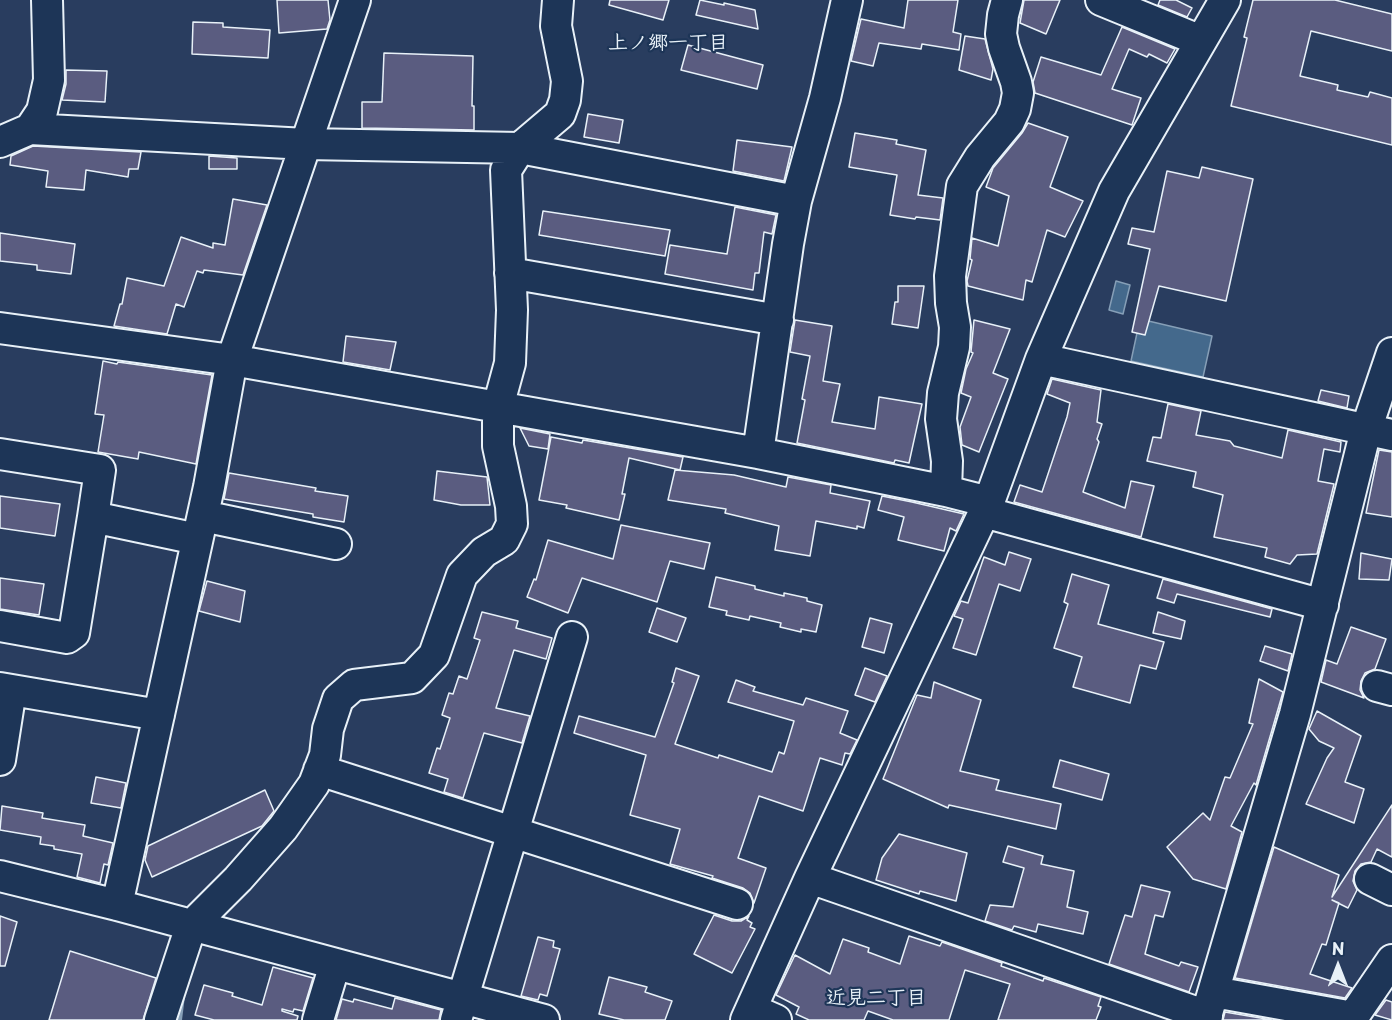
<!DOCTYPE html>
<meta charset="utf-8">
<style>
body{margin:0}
#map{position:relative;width:1392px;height:1020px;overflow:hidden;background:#293d5f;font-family:"Playpen Sans",sans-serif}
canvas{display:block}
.north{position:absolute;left:1308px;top:936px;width:60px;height:60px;-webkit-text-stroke:4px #1d3557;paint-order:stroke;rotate:0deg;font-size:16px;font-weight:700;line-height:24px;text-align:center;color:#e8f1f8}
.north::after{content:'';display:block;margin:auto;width:21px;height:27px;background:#e8f1f8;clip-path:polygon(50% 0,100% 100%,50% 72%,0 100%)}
</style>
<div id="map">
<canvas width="1392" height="1020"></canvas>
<div class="north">N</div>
</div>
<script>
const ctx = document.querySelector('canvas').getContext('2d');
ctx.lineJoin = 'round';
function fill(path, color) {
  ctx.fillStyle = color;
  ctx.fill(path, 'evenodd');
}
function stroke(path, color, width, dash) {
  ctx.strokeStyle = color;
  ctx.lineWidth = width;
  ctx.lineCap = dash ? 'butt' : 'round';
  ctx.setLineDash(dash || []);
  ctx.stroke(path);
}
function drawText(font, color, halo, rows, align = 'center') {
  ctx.font = font + ' "Playpen Sans","Klee One",sans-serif';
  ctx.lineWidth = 4.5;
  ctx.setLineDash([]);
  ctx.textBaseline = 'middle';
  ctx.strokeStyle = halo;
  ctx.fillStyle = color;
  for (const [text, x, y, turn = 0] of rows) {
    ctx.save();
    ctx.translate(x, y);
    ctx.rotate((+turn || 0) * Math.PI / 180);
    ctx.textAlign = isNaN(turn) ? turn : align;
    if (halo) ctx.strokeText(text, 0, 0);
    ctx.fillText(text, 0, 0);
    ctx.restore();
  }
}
const water = new Path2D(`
 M1116,281L1130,285L1123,314L1109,310Z
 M1140,319L1212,336L1203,377L1131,361Z`);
fill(water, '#44698c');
stroke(water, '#869fb7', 1.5);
stroke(new Path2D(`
 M179,1020L182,996`), '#869fb7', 6);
const building = new Path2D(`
 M277,0H328L330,20L327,29L279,33Z
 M610,0H669L663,20L609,5Z
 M700,0L724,5V3L755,10L758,29L696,15Z
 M908,0H958L953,32L961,34L959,50L922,44L921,49L879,43L873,66L851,61L861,19L904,28Z
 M1024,0H1060L1046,34L1020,23Z
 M1160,0H1176L1192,8L1187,17L1158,5Z
 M1253,0H1335L1392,14V51L1311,31L1300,76L1338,85L1337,90L1368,97L1370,92L1392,98V145L1231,106L1247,38L1244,37Z
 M193,22L223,23V27L270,30L268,58L192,54Z
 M1122,27L1175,49L1167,63L1149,54L1147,57L1129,49L1112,89L1141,98L1132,125L1035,93L1033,82L1041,57L1101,75Z
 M965,36L985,39L993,69L991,80L959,70Z
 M688,45L763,65L757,89L681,70Z
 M384,53L473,56L472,106H474V130L362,128V102H382Z
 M66,70L107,71L105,102L62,100L66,84Z
 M588,114L623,120L619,143L584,137Z
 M1028,123L1068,137L1050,187L1083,201L1065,237L1047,230L1032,282L1026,280L1023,300L968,286L967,281L972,260L970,259L972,238L998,246L1009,196L986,187L993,168L1022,133Z
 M855,133L897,140L896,144L926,150L918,195L943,198L940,220L916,217L915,219L890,215L897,175L849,167Z
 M737,140L792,147L784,181L733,171Z
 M33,146L141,152L138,169H129L128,177L86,170L84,190L46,187L48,171L10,165L11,156Z
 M209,156L237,158V169H209Z
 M1202,167L1253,179L1226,301L1159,286L1145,335L1132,332L1150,249L1128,244L1132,228L1154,232L1167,171L1199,178Z
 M233,199L267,205L243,275L204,270L203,273L197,271L184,307L176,304L167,334L114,326L120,304H122L127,278L164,286L181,237L213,248V243L225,245Z
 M735,207L776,215L772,234L764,232L759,273H755L753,290L665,274L670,245L727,254Z
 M543,211L670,230L665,256L539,235Z
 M0,233L75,244L71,274L37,270V265L0,261Z
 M898,286H924L918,328L892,324L895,302H898Z
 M795,320L832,326L823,381L840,384L832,422L875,429L879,397L922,404L909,463L895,460L894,463L797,443L805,400L802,399L810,356L790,352Z
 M974,320L1010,329L993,373L1008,379L979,452L962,445L960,427L971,397L961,393L966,369L973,353L971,352Z
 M346,336L396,342L390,370L343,362Z
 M103,361L117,364L118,362L212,375L196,464L139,452L138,459L98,452L104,415L95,414Z
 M1052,379L1101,390L1097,422L1102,424L1097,439L1099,442L1083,492L1125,508L1131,481L1154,486L1141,537L1014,502L1020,485L1042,492L1067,417L1070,403L1047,394Z
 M1321,390L1349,396L1347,408L1318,401Z
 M1168,404L1201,411L1196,435L1230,441L1234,446L1282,458L1288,430L1341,442L1340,452L1324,449L1318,481L1334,484L1317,554L1297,555L1290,564L1265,557L1267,548L1214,537L1223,495L1193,487L1196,472L1147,461L1153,437L1161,438Z
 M520,428L550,434L548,449L529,446Z
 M551,437L582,443L583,440L683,457L680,470L629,458L622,494H625L619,520L566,508L567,505L539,500Z
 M1379,450L1392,452V517L1366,513Z
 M675,470L734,475L786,487L788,477L831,485L830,493L870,501L864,528L857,526V529L816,521L810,556L775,550L779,526L725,513L726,509L668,500Z
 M437,471L487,477L490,505H461L434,500Z
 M229,473L316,488L315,491L348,496L344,522L313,517V514L224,499Z
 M0,496L60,504L55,536L0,528Z
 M882,496L912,502L964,514L956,531L950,528L944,551L898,540L904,517L878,510Z
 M621,525L710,543L704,569L670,561L657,602L582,578L568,613L527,597L534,579L536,580L548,540L613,559Z
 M1009,552L1031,559L1020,591L999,584L976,655L953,648L963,619L954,616L961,601L968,603L984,557L1005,565Z
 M1361,553L1392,559L1389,580L1359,579Z
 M1072,574L1109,585L1098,624L1164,642L1156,669L1140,665L1130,703L1073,687L1082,657L1054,648L1068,604L1064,602Z
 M716,577L755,586V589L784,596V593L807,598V601L822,605L816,632L801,629V632L780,627L781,623L750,616L749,620L726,615L727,611L709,607Z
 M0,578L44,584L39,615L0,609Z
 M1163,579L1272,609L1270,617L1177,594L1174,603L1157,598Z
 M207,581L245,591L240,622L199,611Z
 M657,608L686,618L677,642L649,632Z
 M482,612L518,621L516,628L552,638L546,659L514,650L496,708L530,716L522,743L484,733L463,798L444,792L448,779L429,773L437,748L440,749L450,718L442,715L449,693L453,694L459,676L467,679L480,640L474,638Z
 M1158,612L1185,621L1181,639L1153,633Z
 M870,618L892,624L884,653L862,647Z
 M1351,627L1386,639L1375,669L1365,673L1361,681L1360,690L1364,698L1321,682L1326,660L1337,664Z
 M1265,646L1292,654L1288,671L1260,661Z
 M676,668L699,676L675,744L718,758L719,755L772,772L779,752L784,754L794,721L728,702L736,680L755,687L753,691L803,705L806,698L848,711L840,733L857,740L850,754L845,753L842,765L820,758L803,811L759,796L738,858L766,868L754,903L750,893L743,888L712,878L713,876L670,864L680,829L630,815L646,755L574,733L579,716L655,737L674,683L672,682Z
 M865,668L887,676L875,702L855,695Z
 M1259,679L1283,692L1256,785L1254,783L1231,826L1242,832L1226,889L1193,879L1167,847L1203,813L1210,820L1225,777L1230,778L1253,724L1249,723Z
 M934,682L981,700L960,771L999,780L996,790L1061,804L1056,829L949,805L948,808L883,779L917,695L931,698Z
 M1317,711L1361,736L1345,782L1364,789L1354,823L1306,804L1327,758L1334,748L1319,741L1309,729Z
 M1060,760L1109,774L1102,800L1053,787Z
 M96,777L126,783L121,808L91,803Z
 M265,790L274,811L262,826L152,877L145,860L148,846Z
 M1392,805V857L1377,849L1371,862L1361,864L1355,871L1353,881L1357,890L1348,908L1332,900L1339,903L1326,945L1322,944L1310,974L1352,988L1345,998L1235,978L1274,847L1339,875L1332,897Z
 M2,806L43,813L42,818L85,825L83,836L113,843L108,865L104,864L100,883L77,877L82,854L54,849V846L40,844L41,837L0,830Z
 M899,834L967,853L956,901L920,891L919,894L876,880L882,858Z
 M1008,846L1043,856L1041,864L1074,871L1067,907L1088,912L1083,934L1038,924L1036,932L1014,926L1012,930L985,921L990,905L1013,907L1024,868L1003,862Z
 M1141,885L1170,892L1163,917L1155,915L1145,954L1179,966L1181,962L1198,967L1189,992L1109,964L1125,915L1132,917Z
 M714,915L732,921H741L749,916L747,920L752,923L750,927L755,929L732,973L694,954Z
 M0,916L17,922L5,966H0Z
 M909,936L940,946L942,942L1002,963L1001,966L1043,981L1044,978L1101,997L1098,1006L1101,1007L1096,1020H998L1010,984L965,970L949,1020H893L868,1011L864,1020H809L796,1014L799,1007L776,995L795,955L830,974L843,939L869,948L868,952L900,964Z
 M538,937L554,941L553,947L560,949L547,996L540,994L538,1000L521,996Z
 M70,951L156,978L143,1020H49Z
 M273,967L313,978L303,1011L294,1009L293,1012L282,1009V1011L298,1016L297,1020H214L195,1015L204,985L233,993L232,996L262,1005Z
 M609,977L647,987L645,992L672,1001L665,1020H624L599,1014Z
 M395,998L441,1010L439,1020H336L342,999L353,1002L354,999L392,1009Z
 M1386,1000L1392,1002V1020L1375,1015Z
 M1225,1012L1272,1020H1223Z`);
fill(building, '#5a5c80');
stroke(building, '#e8f1f8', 1.5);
const minor = new Path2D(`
 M1101,0L1201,41
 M30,129L42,111L49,80L47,0
 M0,142L30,129L306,144L520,148L796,201
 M510,273L778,320
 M0,328L232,360L758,453L946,491L989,502
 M1041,359L1392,435
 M758,453L788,244L796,201L825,98L847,0
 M0,454L100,470L93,517
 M946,491L947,461L941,419L943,393L954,347L955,327L951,303L950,276L962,186L980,157L1009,122L1015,109L1018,93L1016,82L1004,48L1001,34L1003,15L1007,0
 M984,512L1323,605
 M203,516L336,544
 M0,626L67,638L74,633L93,517L197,539
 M1377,686L1392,690
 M0,688L159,715
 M0,760L11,690
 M319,770L737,904
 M0,876L117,905L544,1020
 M810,878L1207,1016
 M1370,879L1392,890
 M117,905L209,487L232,360L355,0
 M1214,992L1353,1017V1020
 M751,1009L776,1020
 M1353,1017L1392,960
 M160,1020L191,926L238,879L283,828L314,784L325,755L328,729L338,699L354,685L412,678L434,655L462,575L484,552L504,540L512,524L511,506L498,446V407L510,363L512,310L506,170L520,148L560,114L565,100L567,81L556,26L558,0
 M318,1020L335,964
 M456,1020L572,637
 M746,1020L810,878L989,502L1041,359L1114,191L1225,0
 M1205,1020L1295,714L1366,430L1392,353`);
stroke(minor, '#e8f1f8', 34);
stroke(minor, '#1d3557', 30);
drawText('bold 20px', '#e8f1f8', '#1d3557', [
 ["上ノ郷一丁目",668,43],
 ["近見二丁目",876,998]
]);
</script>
